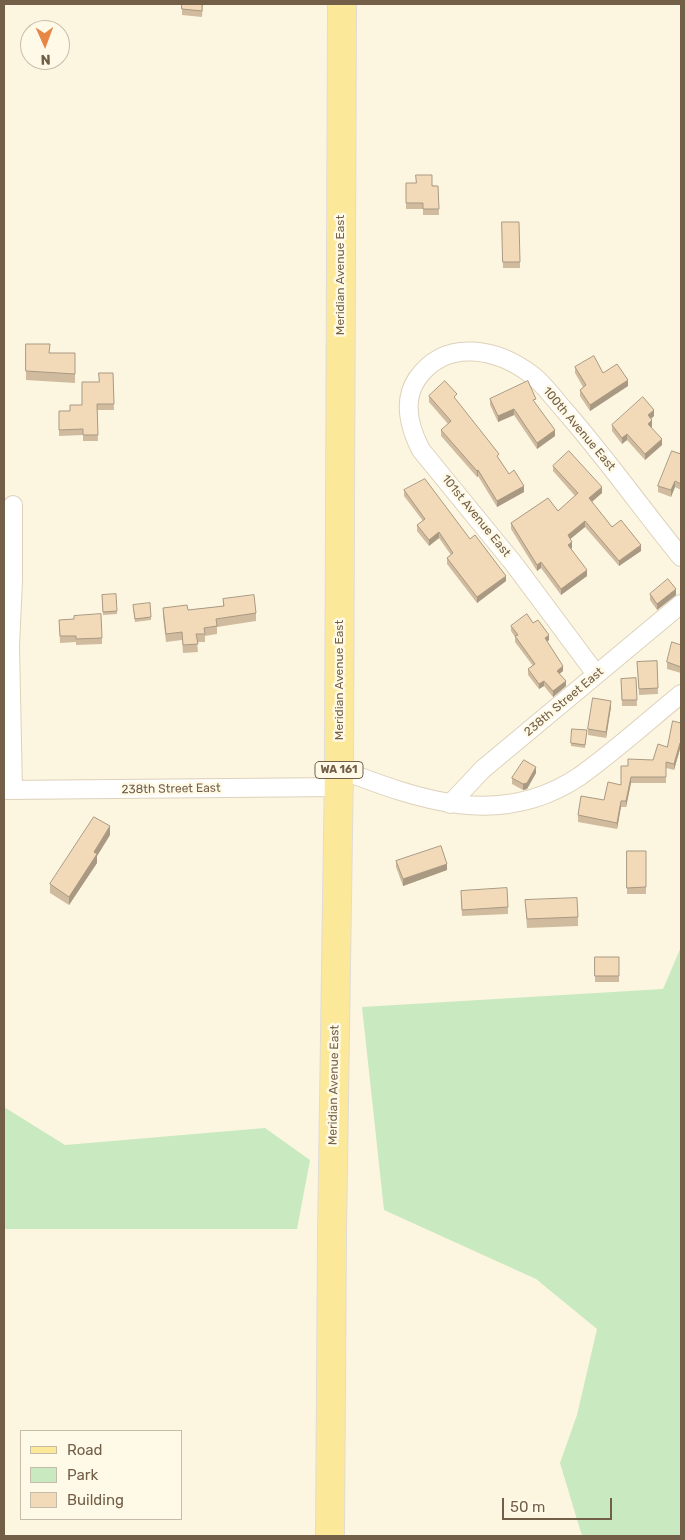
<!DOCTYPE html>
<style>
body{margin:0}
#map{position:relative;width:685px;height:1540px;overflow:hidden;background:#fcf6e1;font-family:Rubik,sans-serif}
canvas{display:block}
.frame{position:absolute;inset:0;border:5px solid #735f48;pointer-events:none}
.legend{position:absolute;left:20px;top:1430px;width:162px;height:90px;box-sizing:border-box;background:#fffae7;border:1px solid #c7bca7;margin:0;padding:6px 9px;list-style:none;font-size:15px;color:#735f48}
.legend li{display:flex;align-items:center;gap:10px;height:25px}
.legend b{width:25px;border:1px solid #c7bca7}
.north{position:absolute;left:20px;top:20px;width:50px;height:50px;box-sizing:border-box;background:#fffae7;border:1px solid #c7bca7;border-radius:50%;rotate:178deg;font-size:14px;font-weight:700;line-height:20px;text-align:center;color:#735f48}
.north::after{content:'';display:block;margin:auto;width:18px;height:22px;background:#e78645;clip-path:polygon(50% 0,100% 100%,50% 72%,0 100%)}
.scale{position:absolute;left:502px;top:1498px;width:110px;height:22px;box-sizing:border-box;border:2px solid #735f48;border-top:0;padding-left:6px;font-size:15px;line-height:18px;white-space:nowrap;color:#735f48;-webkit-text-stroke:4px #fffae7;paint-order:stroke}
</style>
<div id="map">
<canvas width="685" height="1540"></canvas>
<div class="frame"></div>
<ul class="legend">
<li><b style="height:6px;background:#fce899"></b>Road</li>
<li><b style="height:14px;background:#c9e9c0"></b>Park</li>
<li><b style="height:14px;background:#f2dab9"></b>Building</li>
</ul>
<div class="north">N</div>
<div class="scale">50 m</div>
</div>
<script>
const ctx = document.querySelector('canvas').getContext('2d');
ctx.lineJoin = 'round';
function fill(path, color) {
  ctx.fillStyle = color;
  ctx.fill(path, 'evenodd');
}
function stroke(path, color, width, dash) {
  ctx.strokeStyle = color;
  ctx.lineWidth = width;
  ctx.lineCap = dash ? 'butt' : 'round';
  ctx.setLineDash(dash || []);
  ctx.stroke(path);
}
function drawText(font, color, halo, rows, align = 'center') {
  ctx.font = font + ' Rubik,sans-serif';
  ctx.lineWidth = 5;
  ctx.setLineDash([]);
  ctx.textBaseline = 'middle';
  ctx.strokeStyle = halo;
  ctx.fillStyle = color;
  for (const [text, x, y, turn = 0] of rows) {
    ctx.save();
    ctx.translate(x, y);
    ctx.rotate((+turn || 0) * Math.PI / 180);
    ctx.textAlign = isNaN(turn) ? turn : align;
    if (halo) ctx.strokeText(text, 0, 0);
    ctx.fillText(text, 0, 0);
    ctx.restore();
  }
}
fill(new Path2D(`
 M681,947V1536H582L560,1463L577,1415L597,1329L536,1279L384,1210L362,1007L663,989Z
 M4,1107L65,1145L265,1128L310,1160L297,1229H4Z`), '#c9e9c0');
const minor = new Path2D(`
 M13,505V580L10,646L13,790
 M596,674L514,564L421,450C410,429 402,401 417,379C446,337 498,349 532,375C544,384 555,400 565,411C606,458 642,509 681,557
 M339,769C420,800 500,830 580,776C615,751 648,721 681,694
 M4,790L339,787
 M450,804L483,769L681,604`);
const primary = new Path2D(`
 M330,1536L332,1233L339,769L342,4`);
stroke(minor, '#ddd1ba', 20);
stroke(primary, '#e0dcd7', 30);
stroke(minor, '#fff', 18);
stroke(primary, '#fce899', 28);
fill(new Path2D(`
 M182,4H203L202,17L182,15Z
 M406,183L438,186L439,215H423V209H406Z
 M502,222L520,262V268H503Z
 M26,344L50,353H75V383L26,380Z
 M575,367L603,373L628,386L590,411L580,396V390L583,387L575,373Z
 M113,373L114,410H97L98,441H83V435L59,436V411H70L82,405L99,382Z
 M429,396L456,400L499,459L509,474L524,492L497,507L478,476L477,477L441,436V430L448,424L429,402Z
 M490,399L536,404L555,436L537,449L514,415L498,422L490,405Z
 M654,416L651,419L652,427H651L662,445L645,460L627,440L622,444L612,431V425Z
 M681,454V490L675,487L671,497L658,492V486Z
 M553,466L602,493L592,502L612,527L641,551L619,566L585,527L570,539L572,548L571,549L587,576L561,595L541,568L537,571L511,529V523L558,511L575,496L553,471Z
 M404,490L470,539L506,581L477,603L447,564V558L451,555L439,538L429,546L417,531V525L423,521L404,496Z
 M650,594L676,595L657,610L650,600Z
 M102,595L117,611V614L103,615Z
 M223,599L256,613V621L217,627V634L205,636V642H197L198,652L183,653L182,640L166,642L163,616V608L188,610L223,606Z
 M133,608L151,617V620L135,622Z
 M59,620L102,638V644L76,645V642L60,643Z
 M533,623L549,640L547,641L563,671L559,674L566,686L553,697L544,686L539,689L528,675V669L533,666L515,642V637L511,631V626Z
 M681,645V673L667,669V662Z
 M657,661L658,694L639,695L637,662Z
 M636,678L637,706H622L621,679Z
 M611,707L606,738L588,735V729Z
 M681,723V750L680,749L674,770L666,768V783H631L626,807H621L617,829L578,822V815L604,800L621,785L628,766L653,760L667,747Z
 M587,730L585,748L571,746V743Z
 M536,773L527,789L523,790L512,784V778Z
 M110,835L97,856V863L69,905L50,893V884Z
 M627,851H646V894H627Z
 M396,861L447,870L403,886L396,867Z
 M461,897L508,907V914L462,916Z
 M525,900L578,917V926L527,928Z
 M595,957L619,976V982H595Z`), '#d0bb9f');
fill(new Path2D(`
 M628,380V386L590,411V405Z
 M514,409V415L498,422V416Z
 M654,410V416L648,421V415Z
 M652,420V427L648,430V424Z
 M555,430V436L537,449V443Z
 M627,434V440L622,444V438Z
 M662,439V445L645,460V454Z
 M478,470V476L477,477V471Z
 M675,481V487L671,497V490Z
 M524,486V492L497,507V501Z
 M602,487V493L589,504V498Z
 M585,521V527L568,541V535Z
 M439,532V538L429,546V540Z
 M572,542V548L568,551V545Z
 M641,545V551L619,566V561Z
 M541,562V568L537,571V565Z
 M587,570V576L561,595V589Z
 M506,576V581L477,603V597Z
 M676,589V595L657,610V604Z
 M549,635V640L545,643V638Z
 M563,666V671L557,676V671Z
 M544,681V686L539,689V684Z
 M566,681V686L553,697V691Z
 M611,701V707L606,738V732Z
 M680,743V749L674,770V764Z
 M536,767V773L527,789L523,790V784Z
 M631,777V783L626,807V801Z
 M621,801V807L617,829V823Z
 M110,826V835L97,856V863L69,905V897L94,852Z
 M447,864V870L403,886V879Z`), '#a99982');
const building = new Path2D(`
 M182,4H202V11L182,9Z
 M416,175H432V186H438L439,209H423V203H406V183H416Z
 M502,222H519L520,262H503Z
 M26,344H50L49,353H75V374L26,371Z
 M594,356L603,373L617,364L628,380L590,405L580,390L586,385L575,367Z
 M99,373H113L114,404H97L98,435H83V429L59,430V411H70V405H82V382H99Z
 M445,381L457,394L454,397L499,454L497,456L509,474L514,470L524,486L497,501L478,470L477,471L441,430L451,421L429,396Z
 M528,381L536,399L533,400L555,430L537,443L514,409L498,416L490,399Z
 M643,397L654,410L648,415L652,420L648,424L662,439L645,454L627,434L622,438L612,425Z
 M569,451L602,487L589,498L612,527L621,520L641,545L619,561L585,521L568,535L572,542L568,545L587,570L561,589L541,562L537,565L511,523L548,498L558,511L578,493L553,466Z
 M672,451L681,454V484L675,481L671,490L658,486Z
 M425,479L470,539L475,535L506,576L477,597L447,558L453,553L439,532L429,540L417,525L425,519L404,490Z
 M668,579L676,589L657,604L650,594Z
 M116,594L117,611L103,612L102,595Z
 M254,595L256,613L216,619L217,626L204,628L205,634H196L198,644L183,645L182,632L166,634L163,608L187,605L188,610L224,606L223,599Z
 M150,603L151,617L135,619L133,605Z
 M101,614L102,638L76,639V636H60L59,620L74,619V616Z
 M527,614L533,623L538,620L549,635L545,638L563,666L557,671L566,681L553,691L544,681L539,684L528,669L535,664L515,636L518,635L511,626Z
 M672,642L681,645V667L667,662Z
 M657,661L658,688L639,689L637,662Z
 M636,678L637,700H622L621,679Z
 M593,698L611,701L606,732L588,729Z
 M673,721L681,723V743H680L674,764L666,762V777H631L626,801H621L617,823L578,815L581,796L604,800L608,782L621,785V766H628V759L653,760L658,744L667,747Z
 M572,729L587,730L585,745L571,743Z
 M524,760L536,767L527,783L523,784L512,778Z
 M94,817L110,826L94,852L97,854L69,897L50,884Z
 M441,846L447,864L403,879L396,861Z
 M627,851H646V887L627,888Z
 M507,888L508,907L462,910L461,891Z
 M577,898L578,917L527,919L525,900Z
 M595,957H619V976H595Z`);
fill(building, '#f2dab9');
stroke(building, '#a99982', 1);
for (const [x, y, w] of [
 [339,770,48]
]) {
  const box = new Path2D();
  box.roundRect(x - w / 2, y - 8.5, w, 17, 4);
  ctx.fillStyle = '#fffae7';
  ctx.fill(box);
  stroke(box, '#735f48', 1);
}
drawText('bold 11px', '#735f48', null, [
 ["WA 161",339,770]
]);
drawText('12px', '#735f48', '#fffae7', [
 ["Meridian Avenue East",341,275,-90],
 ["100th Avenue East",579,429,50],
 ["101st Avenue East",476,516,51],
 ["Meridian Avenue East",340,680,-90],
 ["238th Street East",564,702,-40],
 ["238th Street East",171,789,-1],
 ["Meridian Avenue East",334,1085,-89]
]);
</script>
